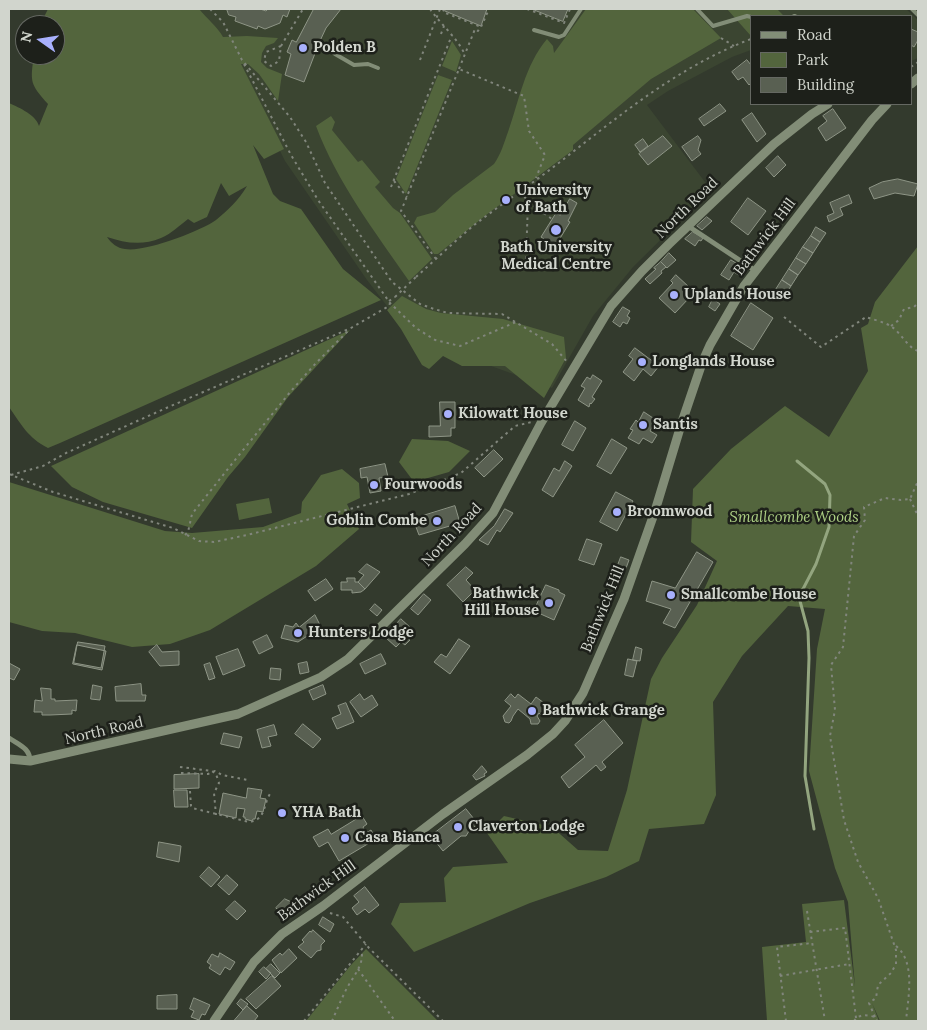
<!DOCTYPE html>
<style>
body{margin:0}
#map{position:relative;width:927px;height:1030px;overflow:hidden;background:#333a2d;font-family:Lora,serif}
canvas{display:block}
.frame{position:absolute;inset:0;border:10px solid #d1d5cd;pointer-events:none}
.legend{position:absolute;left:750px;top:15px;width:162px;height:90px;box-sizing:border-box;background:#1d201a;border:1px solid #656862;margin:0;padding:6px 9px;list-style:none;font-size:15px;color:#d1d5cd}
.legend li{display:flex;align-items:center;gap:10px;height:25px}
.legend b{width:25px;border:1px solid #656862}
.north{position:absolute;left:15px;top:15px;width:50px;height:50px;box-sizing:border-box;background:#1d201a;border:1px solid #656862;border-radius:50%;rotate:283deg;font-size:14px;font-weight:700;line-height:20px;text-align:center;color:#d1d5cd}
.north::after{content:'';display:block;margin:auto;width:18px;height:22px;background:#a8b0fc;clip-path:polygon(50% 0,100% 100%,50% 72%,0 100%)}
</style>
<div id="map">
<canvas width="927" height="1030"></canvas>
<div class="frame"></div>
<ul class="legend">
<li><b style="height:6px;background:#828d77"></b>Road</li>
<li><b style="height:14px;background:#53653d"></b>Park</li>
<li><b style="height:14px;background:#596052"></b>Building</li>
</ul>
<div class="north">N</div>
</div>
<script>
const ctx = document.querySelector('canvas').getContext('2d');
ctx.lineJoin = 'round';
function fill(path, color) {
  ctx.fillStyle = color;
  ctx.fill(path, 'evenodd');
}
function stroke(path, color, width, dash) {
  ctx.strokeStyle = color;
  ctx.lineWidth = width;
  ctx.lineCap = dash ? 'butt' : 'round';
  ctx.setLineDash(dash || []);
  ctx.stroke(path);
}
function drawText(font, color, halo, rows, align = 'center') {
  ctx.font = font + ' Lora,serif';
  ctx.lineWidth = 5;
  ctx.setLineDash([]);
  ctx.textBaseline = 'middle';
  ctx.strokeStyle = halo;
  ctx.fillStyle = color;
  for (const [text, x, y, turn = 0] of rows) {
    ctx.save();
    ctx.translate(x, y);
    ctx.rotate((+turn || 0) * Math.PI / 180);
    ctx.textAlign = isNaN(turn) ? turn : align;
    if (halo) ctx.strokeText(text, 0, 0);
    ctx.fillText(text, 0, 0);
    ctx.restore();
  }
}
fill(new Path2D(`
 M190,9H906L918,20V58L911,61V16H751V50L732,57L668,91L647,105L711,190L633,267L593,316L552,388L455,353L397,319L367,280L285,161L250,90Z`), '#3b4531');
fill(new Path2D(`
 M48,9H199C207,19 217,26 223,37L247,36L278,38L274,43L266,46L262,53L261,62L267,68L282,74L278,101L259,74L248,64H241L284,149L264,159L253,145L273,194L280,201L301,209L343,269L381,300L60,443L48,448C28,438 21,424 9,407V103C20,108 36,115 39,126L48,104C30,84 30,82 34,55H55V25H40ZM221,183L229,196L247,186C239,200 228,210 216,220C201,231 143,253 125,249C117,248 112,244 107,237C125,243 142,246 161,238C171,234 180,225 188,219L194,223L207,217Z
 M586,9H693L721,38L651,79L573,145V150L486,215L438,254H434L414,223L417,217L435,212L453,195L494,164C501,154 504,143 508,132C519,101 525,65 547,39L553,46L554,53Z
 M727,9H777L784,16H751V36Z
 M452,41L461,55L456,72L442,66Z
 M438,75L452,80L406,194L396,179Z
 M331,116L335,122L332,130L358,162L362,160L380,182L375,187L393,208L400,213L432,259L409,281C375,232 337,182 316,126Z
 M918,246V1021H880L872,1003L879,1021H767L762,947L806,942L802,904L844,900L855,987L848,902L835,868L809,771L817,649L825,609L788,606L742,656L713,702L716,795L704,824L649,829L639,861L606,877L530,903L414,952L391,924L400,903L446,902L444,878L453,867L508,863L487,833L504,816L552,827L578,850L608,851L627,790L651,679L662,658L697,605L717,561L691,542L693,489L731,449L785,406L829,437L868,371L861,328L868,324L875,302Z
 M402,296L426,309L441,313L503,319L564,337L566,358L544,398L505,366H462L443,356L429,369L422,365L401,329L387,310Z
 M350,330L288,397L245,457L228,477L192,528L103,502L72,487L51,466Z
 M412,439L448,441L470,451L449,472L414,482L399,462Z
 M342,469L359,483L360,498L347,504L359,529L316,566L210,630L170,644L132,647L75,633L42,631L9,622V482L165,531L192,533L263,527L301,513L302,502L321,475Z
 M269,498L272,513L239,520L236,504Z
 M366,949L438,1021H306L350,966Z`), '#53653d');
stroke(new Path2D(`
 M797,461L825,484L830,495L829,527L816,564L802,591L800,601L808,631L809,658L805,776L814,829`), '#93a57f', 3);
const building = new Path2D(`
 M227,9H260L266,11L268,9H290L287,17L283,15L280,23L265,29L258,26L257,29L235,21L236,17L229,15Z
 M314,9H341L326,28L319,43L304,82L285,75L291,54L287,52L292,40L296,42Z
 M446,9H487L481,26L445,11Z
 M532,9H568L563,21Z
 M911,29L918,32V40L914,47L911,45Z
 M747,60L751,65V83L749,85L743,77L738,80L732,72Z
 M720,104L726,111L704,126L699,119Z
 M833,109L846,128L826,141L818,128L827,121L823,116Z
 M752,113L766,134L757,142L742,120Z
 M663,136L672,146L648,165L639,154Z
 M698,136L701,140L698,150L701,154L692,161L682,147Z
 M643,139L648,146L640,152L635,145Z
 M778,156L786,165L774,177L766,168Z
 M898,179L918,184L914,196L895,193L874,199L869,188L882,182Z
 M849,195L852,203L840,208L843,215L829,222L827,216L834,213L830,203Z
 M748,198L766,211L748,235L731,222Z
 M570,199L577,203L568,221L570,222L559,240L561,241L557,248L549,245L543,254L537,250L544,239L541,237L556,213L560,215Z
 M707,217L712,221L702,230L697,226Z
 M816,227L826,233L820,242L811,236Z
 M693,232L703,238L701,241L699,240L695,246L685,239Z
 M811,236L820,242L813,253L803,247Z
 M803,247L813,253L806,264L796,258Z
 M669,253L676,260L667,268L661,262Z
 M796,258L806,264L798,275L789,269Z
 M731,260L744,268L740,276L734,272L729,280L721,275Z
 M661,262L666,267L661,271L662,273L650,284L645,279L656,269L654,268Z
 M789,269L798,275L791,286L782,280Z
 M676,275L689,287L684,292L689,298L675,313L659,298L673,283L671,281Z
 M782,280L791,286L784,297L775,291Z
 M713,299L720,304L715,311L709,307Z
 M751,303L773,318L753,350L731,336Z
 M623,307L630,311L627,316L630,318L627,324L623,322L620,327L613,322Z
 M635,348L659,366L651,376L643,369L634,381L623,372L633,359L629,356Z
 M593,375L602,381L592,397L595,399L591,404L590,403L589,407L578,400L585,388L581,386L587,377L590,379Z
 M440,402H455V428H451V436L429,437V426H440Z
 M644,412L656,420L650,431L657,435L652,443L643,438L639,444L628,438L633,430L630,429L636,420L638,422Z
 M575,421L586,428L573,451L562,445Z
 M612,439L627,448L611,474L597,466Z
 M494,450L503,459L484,477L475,468Z
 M565,461L572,466L553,497L542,490L554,468L559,471Z
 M385,464L388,477L379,478L381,491L370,493L367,477L361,478L360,469Z
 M616,492L633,501L617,531L600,522Z
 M455,506L460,523L419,535L413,519Z
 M505,509L513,513L500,532L497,530L488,545L479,540L494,526Z
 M587,539L602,544L594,565L579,560Z
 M697,552L713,562L675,628L663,623L671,609L646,601L652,581L675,588Z
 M621,557L629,560L625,571L617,568Z
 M367,564L380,572L365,589L358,582L364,575L359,572Z
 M466,567L473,573L466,580L475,590L463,602L447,585Z
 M347,578H355V582H358L365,589L361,592L352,593V590H341V582H347Z
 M326,579L333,589L315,601L308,591Z
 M546,585L559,590V592L565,595L554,620L534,611Z
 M424,594L431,600L418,615L411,609Z
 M375,604L382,610L377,616L370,610Z
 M315,615L321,627L298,642L281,638L285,625L293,627L296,623L299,627Z
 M401,619L412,629L406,636L410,640L405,645L401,642L396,647L385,637Z
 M267,635L273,647L259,654L253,642Z
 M459,639L470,646L450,674L434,662L441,654L446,657Z
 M78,642L105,646L101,668L74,663Z
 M77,645L106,651L102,670L73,664Z
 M157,645L162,652L179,651V665L160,666L149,652Z
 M636,647L642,649L640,661L633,660Z
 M238,649L245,666L223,675L216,657Z
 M381,654L386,664L365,674L360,664Z
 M628,659L637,661L633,677L625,675Z
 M307,662L309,672L300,674L298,664Z
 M9,663L20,669L14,680L9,678Z
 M210,663L215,678L209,680L204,665Z
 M271,668L281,669L280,680L270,679Z
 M141,684L142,695H146L145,701H116L115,687Z
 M93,685L102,687L100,700L91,699Z
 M323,685L326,694L313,700L309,691Z
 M41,688L51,689V699H55V701L77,700L76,711L72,710V714L50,715H42V712H34L35,700L42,701Z
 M360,694L364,700L372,695L378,705L361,717L350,702Z
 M511,694L515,698L518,694L531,704L536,697L548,706L541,715L539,713L537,716L540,721L538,724H531L530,719L518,709L513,716L511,721L509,723L505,722L503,716L511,706L505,701Z
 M346,703L354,722L337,729L332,718L341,714L338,706Z
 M604,720L623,743L602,762L606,767L601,771L596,765L569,788L561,777L585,757L575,745Z
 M303,724L321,739L313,748L295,734Z
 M274,725L277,735L268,737L271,746L262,748L257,730Z
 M224,733L242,737L239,748L221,744Z
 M482,766L487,772L484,774L485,776L476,780L473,776Z
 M199,774V788L174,789V775Z
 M248,788L262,790L260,798L266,799L263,812L257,811L255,819H253L252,821L245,819V817H243L245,809L237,808L236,818L219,814L223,793L246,798Z
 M174,790H187L188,807H175Z
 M466,809L478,824L469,831L466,836H461L443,851L431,836Z
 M362,816L367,824L363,827L366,833L371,830L376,839L339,861L328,842L319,847L313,837L328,829L331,834Z
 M159,842L181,846L179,862L157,857Z
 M209,867L220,877L211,887L200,877Z
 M227,875L238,885L229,895L218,885Z
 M365,887L379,905L369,913L365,909L357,915L352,908L359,902L354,896Z
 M285,899L298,905L285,917L276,908Z
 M235,901L246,911L237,920L226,910Z
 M323,917L334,924L330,932L319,925Z
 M313,930L325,941L321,945V950L317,951L311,958L298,947L304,942L302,940L310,931L311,932Z
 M289,949L297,958L281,973L272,960L280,953L282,955Z
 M220,953L235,962L230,970L225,967L220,975L209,968L211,965L207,962L212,954L218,957Z
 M271,964L280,973L275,978L266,969Z
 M264,967L271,973L266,979L259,972Z
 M272,976L281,986L256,1009L246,999Z
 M177,995V1009H157V996Z
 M194,998L210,1005L205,1015L202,1014L199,1020L191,1017L194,1011L190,1009Z
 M241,999L248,1004L243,1010L237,1004Z
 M247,1006L258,1016L254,1021H234Z`);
fill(building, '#596052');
stroke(building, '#8e9586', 1);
stroke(new Path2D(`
 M210,9L223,22L242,60L290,117L306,142L325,183L392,282L420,304L434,309L448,313L502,314L552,344L568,363
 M430,9C441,25 457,37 465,55
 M444,9L443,12L481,27
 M527,9L564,23L570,9
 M267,10V9
 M441,34L444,26
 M721,38L734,46
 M281,46L266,52L264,61L271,66L279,61L281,46L303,9
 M420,60L440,9
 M244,64L291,155L318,200L390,303L416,328L435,340L460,346L516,322
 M911,67L918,62
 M459,69L475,29L478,31L481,27L489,9
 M394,181L407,197
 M391,187L452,35
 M521,191L528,202L552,219
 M436,259L401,211L459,69L524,96L529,131L545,155L536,178
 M526,259L528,202
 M416,277C435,260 454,242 473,226C500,205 529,186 556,165C618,117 677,67 751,39
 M389,301L395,297
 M784,317L821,347L866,317C874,320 885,322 892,327C901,333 908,348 918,351
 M891,326L899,320L904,309L914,307L918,303
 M9,474L53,492L173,528L199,541L214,542L247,535L409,494L461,473L515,426L532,422
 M11,475L43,466L66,453L164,409L351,328L389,306L390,303
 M910,499L918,516
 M185,535L188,532L192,514L235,460L291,391L316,363L350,329
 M180,767L212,771L216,774L219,783L214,793L216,815
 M181,773L208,774L215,771L222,775L248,780
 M190,791L191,806L192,808L249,822C266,820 263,805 270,794
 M807,911L825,1021
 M330,913L343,917L369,948L443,1021
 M810,932L845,928L856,1018
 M896,946C916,962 908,998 906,1021
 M358,969L395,1021
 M780,976L849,964
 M875,1017L869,1003L876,998L878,985L891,973L896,964V950L878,898L858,862L844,820L830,736L835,710L831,665L843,647L854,536L865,520L864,507L885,498L901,500L910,499L918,481
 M304,1021L366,944
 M332,1021C336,1012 340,1002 345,992C350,980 366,964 361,950
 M786,1021L777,947L812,943
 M854,1021C860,1013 867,1015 875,1017L877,1021`), '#81867c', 2, [2.5, 4]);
stroke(new Path2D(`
 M697,9L713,26L747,16L751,17
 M912,9L918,15
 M794,16H795
 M534,30L559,37L564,35L581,9
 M327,47L335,54L354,65L368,64L378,68`), '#828d77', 4);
stroke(new Path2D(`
 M688,226L756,271
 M9,738C19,745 30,748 30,761`), '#828d77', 5);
stroke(new Path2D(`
 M911,84L918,78
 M9,759L30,761L238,714L321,677L348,659L465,544L493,513L541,423L611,306L642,271L669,244L774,144L812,114L828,104
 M214,1021L254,962L282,934L323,906L443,814L527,755L553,734L565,721L583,693L624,599L655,511L681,425L702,363L710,345L744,286L872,120L887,104`), '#828d77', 9);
stroke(new Path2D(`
 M395,297L416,277`), '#81867c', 2, [2.5, 4]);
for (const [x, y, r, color] of [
 [303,48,5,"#a8b0fc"],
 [506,200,5,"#a8b0fc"],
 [556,230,6,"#a8b0fc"],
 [674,295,5,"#a8b0fc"],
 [642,362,5,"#a8b0fc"],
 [448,414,5,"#a8b0fc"],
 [643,425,5,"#a8b0fc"],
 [374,485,5,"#a8b0fc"],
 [617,512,5,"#a8b0fc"],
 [437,521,5,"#a8b0fc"],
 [671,595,5,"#a8b0fc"],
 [549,603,5,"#a8b0fc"],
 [298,633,5,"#a8b0fc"],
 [532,711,5,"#a8b0fc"],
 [282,813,5,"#a8b0fc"],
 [458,827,5,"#a8b0fc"],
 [345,838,5,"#a8b0fc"]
]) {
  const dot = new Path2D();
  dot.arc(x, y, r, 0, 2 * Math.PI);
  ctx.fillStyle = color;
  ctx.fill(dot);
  stroke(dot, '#1d201a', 2);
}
drawText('bold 15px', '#d1d5cd', '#1d201a', [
 ["Polden B",313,48],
 ["University",516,191],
 ["of Bath",516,208],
 ["Bath University",556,248,"center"],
 ["Medical Centre",556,265,"center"],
 ["Uplands House",684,295],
 ["Longlands House",652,362],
 ["Kilowatt House",458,414],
 ["Santis",653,425],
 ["Fourwoods",384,485],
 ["Broomwood",627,512],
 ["Goblin Combe",427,521,"right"],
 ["Bathwick",539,594,"right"],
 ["Hill House",539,611,"right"],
 ["Smallcombe House",681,595],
 ["Hunters Lodge",308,633],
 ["Bathwick Grange",542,711],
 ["YHA Bath",292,813],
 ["Claverton Lodge",468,827],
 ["Casa Bianca",355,838]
], 'left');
drawText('15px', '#d1d5cd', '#1d201a', [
 ["North Road",687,208,-44],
 ["Bathwick Hill",765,237,-53],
 ["North Road",452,535,-47],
 ["Bathwick Hill",603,609,-68],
 ["North Road",104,731,-13],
 ["Bathwick Hill",317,891,-36]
]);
drawText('italic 15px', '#aed185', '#1d201a', [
 ["Smallcombe Woods",794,518]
]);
</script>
